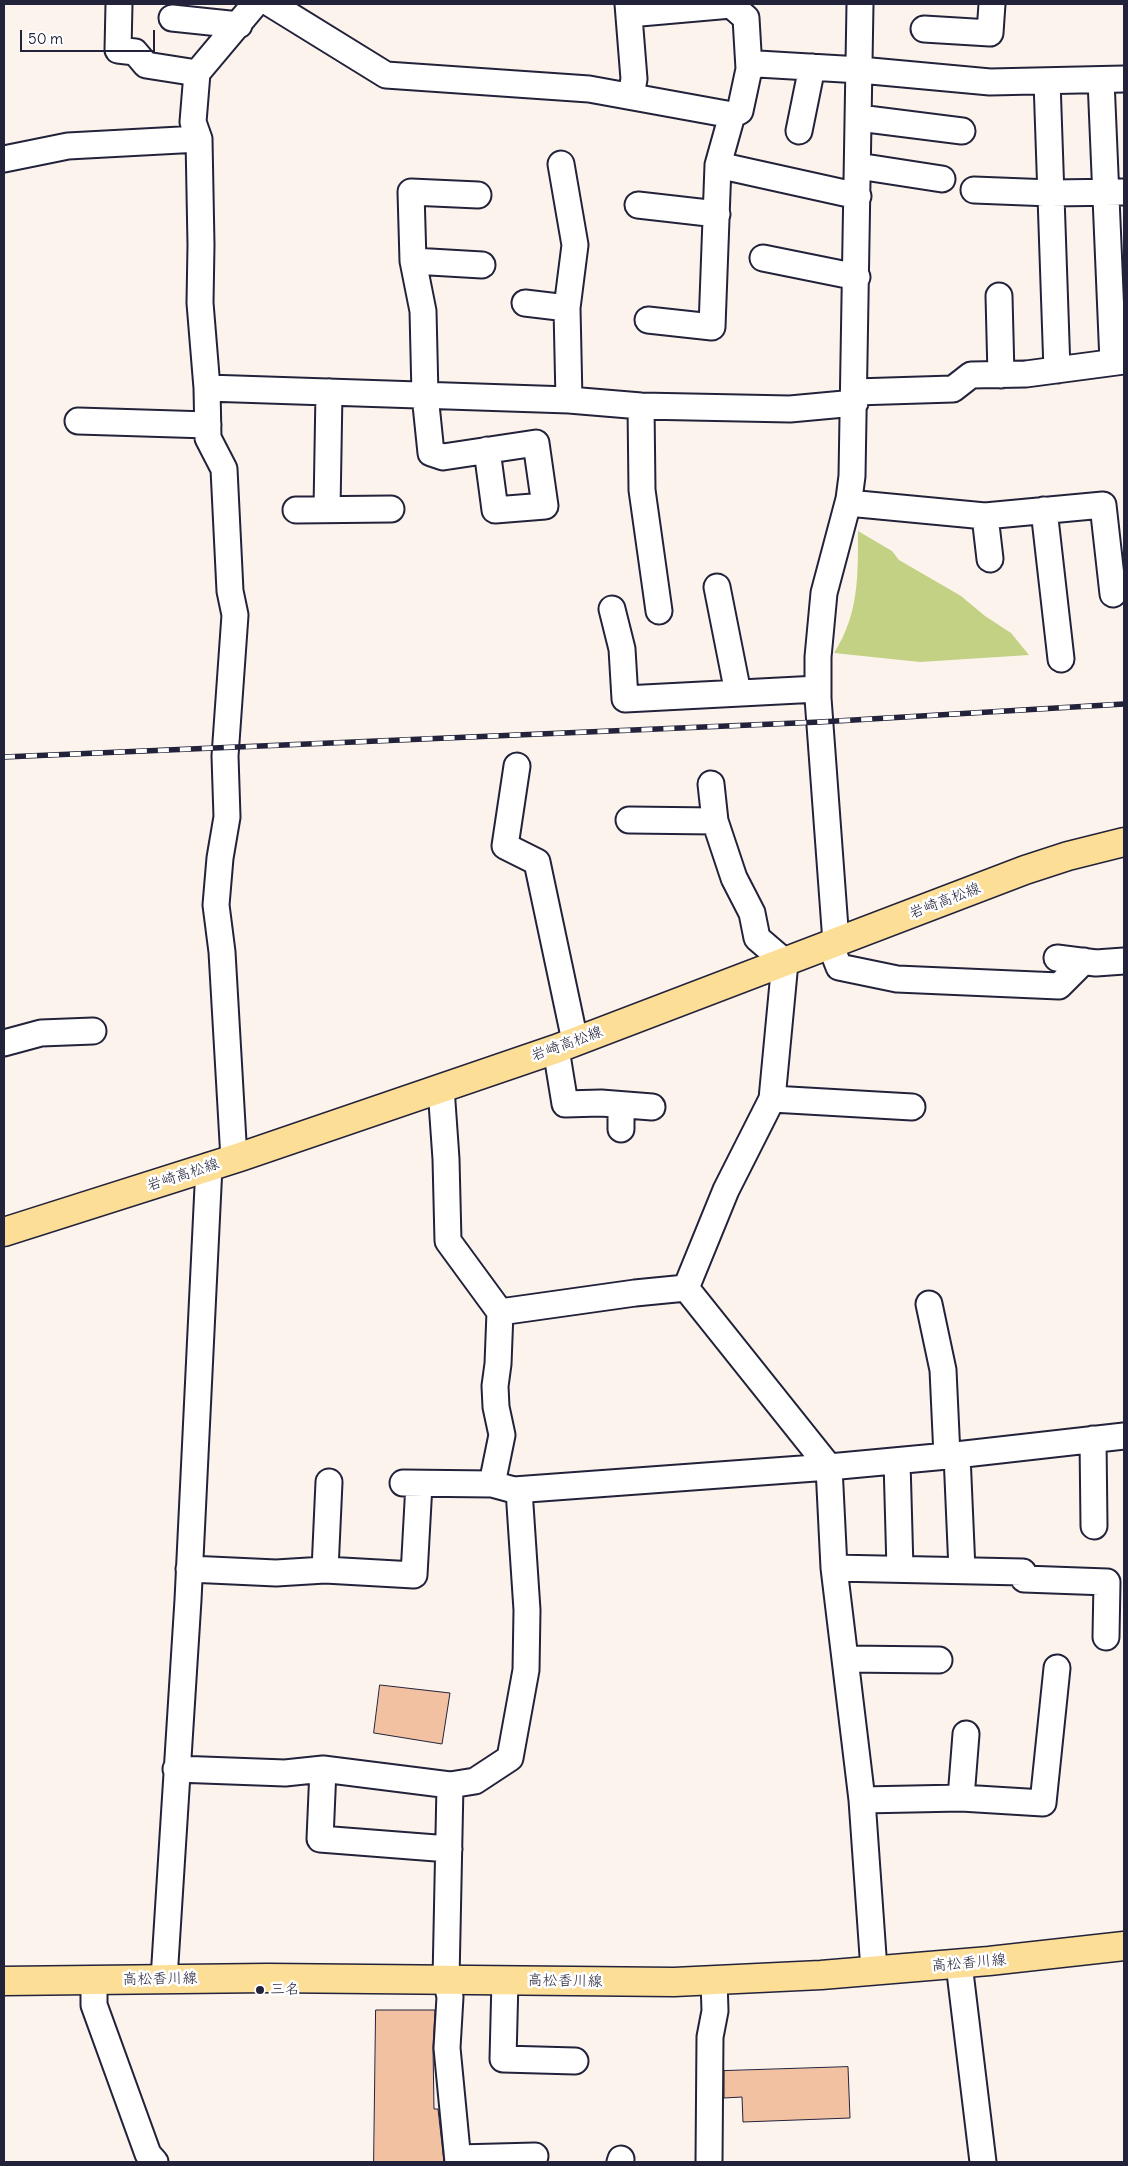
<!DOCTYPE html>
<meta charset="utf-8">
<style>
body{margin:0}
#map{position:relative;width:1128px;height:2166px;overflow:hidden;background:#fcf3ec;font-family:Delius,sans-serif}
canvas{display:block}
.frame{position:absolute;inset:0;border:5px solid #22223b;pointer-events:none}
.scale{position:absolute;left:20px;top:30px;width:135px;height:22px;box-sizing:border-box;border:2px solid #22223b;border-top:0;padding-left:6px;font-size:15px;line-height:18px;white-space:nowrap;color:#22223b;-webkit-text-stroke:4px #fff;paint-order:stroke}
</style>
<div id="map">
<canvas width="1128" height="2166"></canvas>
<div class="frame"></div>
<div class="scale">50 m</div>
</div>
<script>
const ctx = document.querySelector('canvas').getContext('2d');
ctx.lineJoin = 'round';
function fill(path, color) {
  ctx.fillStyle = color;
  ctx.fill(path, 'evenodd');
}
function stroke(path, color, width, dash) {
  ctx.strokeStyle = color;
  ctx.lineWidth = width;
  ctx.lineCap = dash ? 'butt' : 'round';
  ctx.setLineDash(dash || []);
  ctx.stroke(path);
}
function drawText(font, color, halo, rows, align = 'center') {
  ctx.font = font + ' Delius,"Klee One",sans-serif';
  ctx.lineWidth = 5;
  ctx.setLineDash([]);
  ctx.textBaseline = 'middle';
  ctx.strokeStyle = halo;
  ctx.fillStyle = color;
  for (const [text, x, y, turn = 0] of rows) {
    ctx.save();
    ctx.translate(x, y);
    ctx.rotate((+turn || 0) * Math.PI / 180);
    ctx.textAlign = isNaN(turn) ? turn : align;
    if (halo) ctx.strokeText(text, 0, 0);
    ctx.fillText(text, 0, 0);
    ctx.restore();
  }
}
fill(new Path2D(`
 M858,531L892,551L899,560L961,596L985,616L1011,633L1029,655L920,662L834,653C859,614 858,576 858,531Z`), '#c3d185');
const building = new Path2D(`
 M380,1685L450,1693L442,1744L374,1733Z
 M376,2010H435L433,2047L434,2109H438L444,2162H374Z
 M848,2067L850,2118L743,2122L742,2097L724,2098V2071Z`);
fill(building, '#f2c1a2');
stroke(building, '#22223b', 1);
const minor = new Path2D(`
 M119,4L118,50L135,52L146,65L197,73
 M271,4L386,75L589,89L732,115L740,111L749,69L758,64L860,70L990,82L1124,79
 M628,4L634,79L631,96
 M629,14L731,5L746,18L749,69
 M172,18L239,25
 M924,29L990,33L992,4
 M1101,80L1113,362
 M1047,81L1057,370
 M859,118L962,131
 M799,131L812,67
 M199,139L193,122L197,73L255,4
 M4,159L68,146L199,139L201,245L200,303L207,388L569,400L641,406L790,409L855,403
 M561,164L575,245L567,308L569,400
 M718,165L858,196
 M858,166L942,179
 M974,190L1051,193L1124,192
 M478,195L411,192L413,261L423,311L425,395L431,453L443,457L536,443L545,506L495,510L487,450
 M638,205L717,214
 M763,258L857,277
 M413,261L482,265
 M999,296L1001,375
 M525,303L567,308
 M648,320L712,327L718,165L732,115
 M207,388L208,438L224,469L230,591L235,615L225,756L227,817L220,858L216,905L222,952L234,1159
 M855,392L953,389L971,375L1026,374L1124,361
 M641,406L642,490L659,611
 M78,421L208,425
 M848,503L985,516L1103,505L1113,594
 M327,509L329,392
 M296,510L391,509
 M1044,510L1061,659
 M985,516L990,559
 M717,587L738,693
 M612,609L622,649L625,699L818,689
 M517,766L505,846L537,862L575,1041
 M711,784L715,821
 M836,942L818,698V657L824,593L849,499L852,476L860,4
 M830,944L839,967L897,979L1059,986L1084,961
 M1057,958L1096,963L1124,961
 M4,1043L41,1033L93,1031
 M556,1049L565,1104L601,1103L652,1107
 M441,1088L446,1159L448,1241L500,1312L498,1364L495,1386L496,1407L502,1435L492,1484
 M772,1099L912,1107
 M621,1129V1105
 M686,1288L829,1467L834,1568L862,1800L874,1970
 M929,1304L943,1370L947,1456
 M500,1312L635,1293L686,1288L726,1190L772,1099L785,962L757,938L752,913L734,878L715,821L629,820
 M1093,1439L1094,1526
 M957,1455L962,1570
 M897,1461L900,1569
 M403,1483L492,1484L514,1490L829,1467L947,1456L1124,1436
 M834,1568L1023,1572L1024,1579L1107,1582L1106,1637
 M189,1569L276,1573L325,1570L414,1575L419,1484
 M325,1570L329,1482
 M845,1659L939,1660
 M176,1769L285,1773L323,1769L450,1785L475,1781L510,1758L526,1670L527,1610L519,1490
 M323,1769L320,1839L449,1849
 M450,1785L446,1980L450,1997L447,2048L458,2162
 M961,1798L966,1734
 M862,1800L961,1798L1043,1803L1057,1668
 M959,1964L983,2162
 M164,1979L188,1600L209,1166
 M505,1980L503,2059L575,2061
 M94,1981V2005L148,2154L155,2162
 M458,2158L535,2156
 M620,2162L621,2159
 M709,2162L710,2037L715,2011L714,1980`);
const major = new Path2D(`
 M4,1232L240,1157L556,1049L1025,870L1068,856L1124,842
 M4,1981L268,1978L674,1982L821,1975L989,1961L1124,1946`);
stroke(minor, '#22223b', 29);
stroke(major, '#22223b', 31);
stroke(minor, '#fff', 25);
stroke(major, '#fcde96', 28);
const rail = new Path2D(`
 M4,757L820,722L1124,704`);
stroke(rail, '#22223b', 5.5);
stroke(rail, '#fff', 4, [11]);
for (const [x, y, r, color] of [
 [260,1990,5,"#22223b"]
]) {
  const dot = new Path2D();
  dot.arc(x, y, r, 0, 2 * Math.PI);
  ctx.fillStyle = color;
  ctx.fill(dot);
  stroke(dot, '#fff', 2);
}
drawText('15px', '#22223b', '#fff', [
 ["岩崎高松線",945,901,-21],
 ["岩崎高松線",567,1044,-20],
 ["岩崎高松線",183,1175,-18],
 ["高松香川線",969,1963,-5],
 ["高松香川線",160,1979,-1],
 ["高松香川線",565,1981,1]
]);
drawText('15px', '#22223b', '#fff', [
 ["三名",270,1990]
], 'left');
</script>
